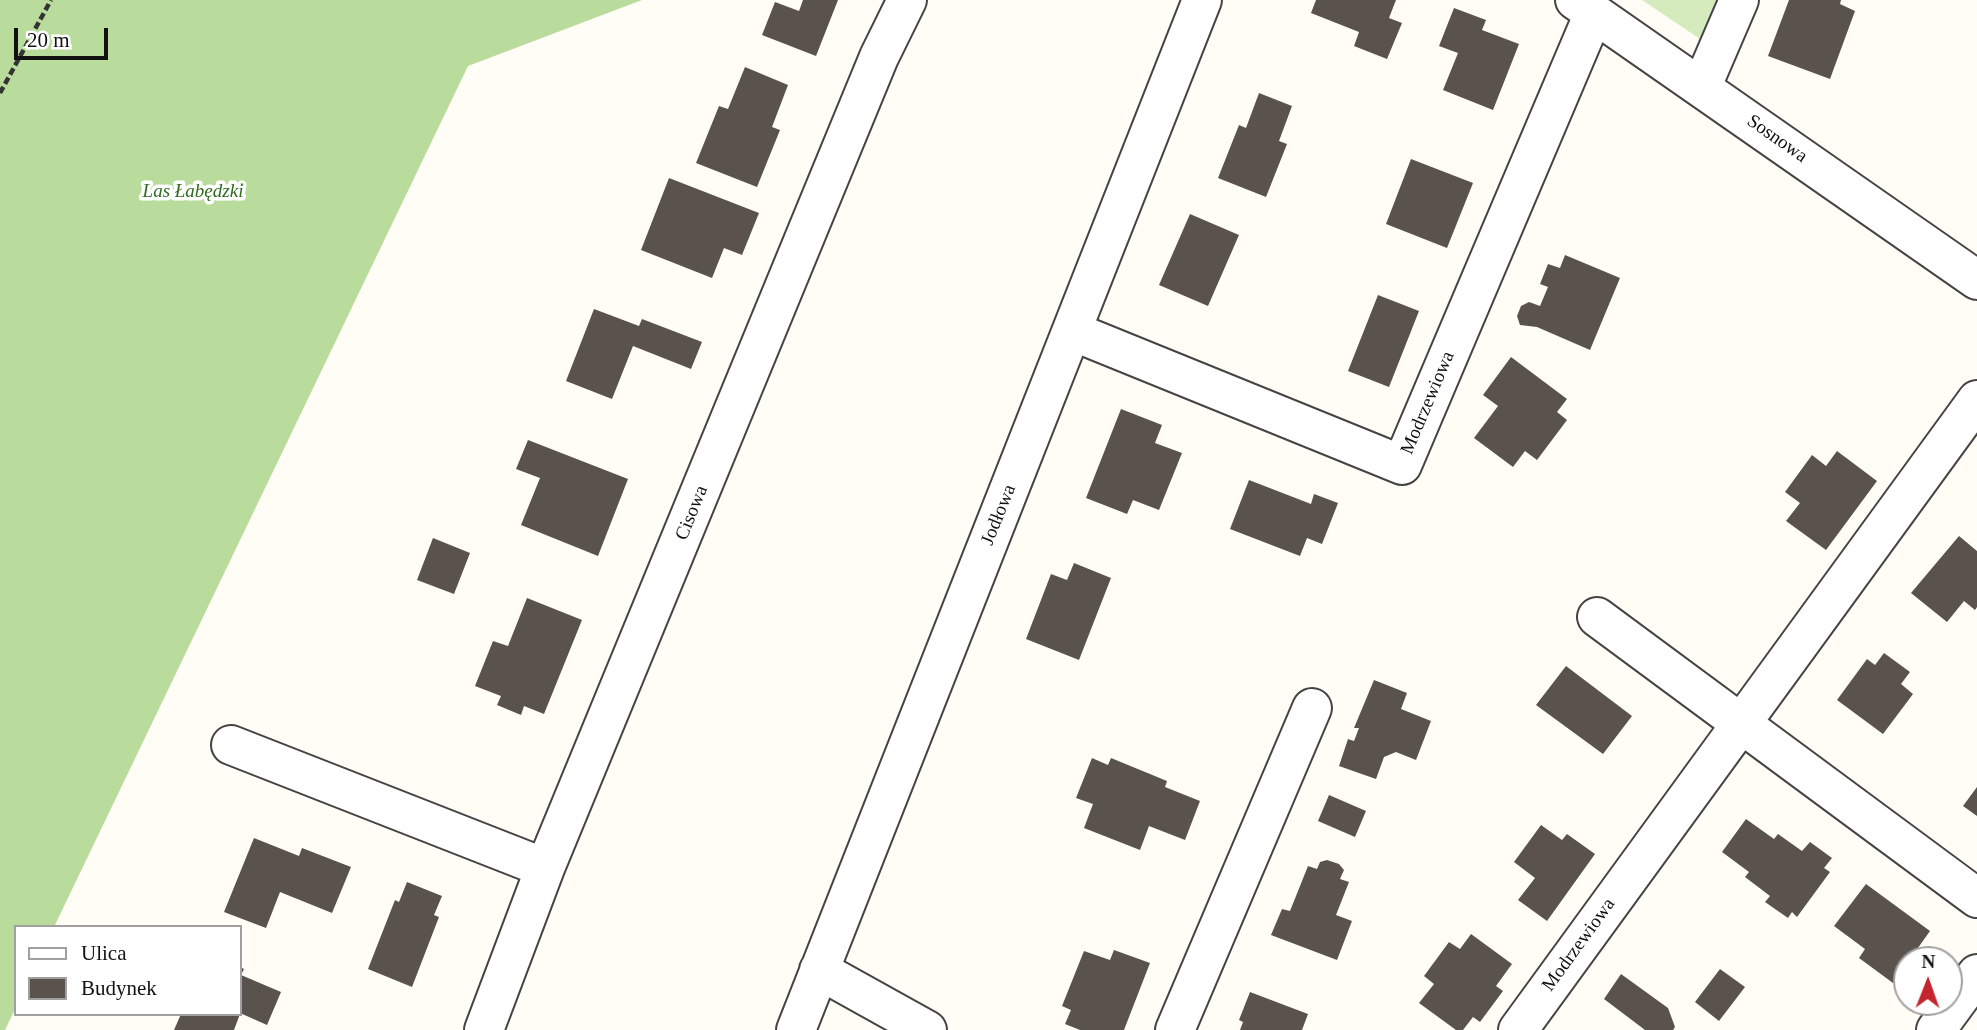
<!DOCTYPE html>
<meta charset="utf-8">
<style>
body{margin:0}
#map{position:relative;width:1977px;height:1030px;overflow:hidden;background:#fffdf5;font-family:"Times New Roman",serif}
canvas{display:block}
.legend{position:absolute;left:14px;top:925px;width:228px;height:91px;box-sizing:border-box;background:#fff;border:2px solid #a0a0a0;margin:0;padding:9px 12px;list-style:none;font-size:21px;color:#111}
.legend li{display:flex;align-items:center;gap:14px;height:35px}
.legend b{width:35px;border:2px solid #a0a0a0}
.north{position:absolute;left:1893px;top:946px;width:70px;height:70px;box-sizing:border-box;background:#fff;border:2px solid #a0a0a0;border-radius:50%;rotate:1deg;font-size:19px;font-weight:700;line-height:28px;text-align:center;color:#111}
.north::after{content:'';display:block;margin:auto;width:24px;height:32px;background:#c4262e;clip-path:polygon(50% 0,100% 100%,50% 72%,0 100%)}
.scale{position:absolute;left:14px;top:28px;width:94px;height:32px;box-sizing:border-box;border:4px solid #111;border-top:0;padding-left:9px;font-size:21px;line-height:24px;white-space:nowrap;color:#111;-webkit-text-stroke:5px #fff;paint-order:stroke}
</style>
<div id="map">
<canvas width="1977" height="1030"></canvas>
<ul class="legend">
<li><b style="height:9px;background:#fff"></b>Ulica</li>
<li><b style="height:19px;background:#5a524d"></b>Budynek</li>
</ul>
<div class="north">N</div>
<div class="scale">20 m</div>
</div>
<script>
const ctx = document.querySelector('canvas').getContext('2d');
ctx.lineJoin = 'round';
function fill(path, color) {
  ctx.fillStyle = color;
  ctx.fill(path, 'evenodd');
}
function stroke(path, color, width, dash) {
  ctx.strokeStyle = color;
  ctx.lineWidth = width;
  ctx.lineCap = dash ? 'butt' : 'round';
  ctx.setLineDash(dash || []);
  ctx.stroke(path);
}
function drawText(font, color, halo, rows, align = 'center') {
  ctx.font = font + ' "Times New Roman",serif';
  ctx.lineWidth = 7;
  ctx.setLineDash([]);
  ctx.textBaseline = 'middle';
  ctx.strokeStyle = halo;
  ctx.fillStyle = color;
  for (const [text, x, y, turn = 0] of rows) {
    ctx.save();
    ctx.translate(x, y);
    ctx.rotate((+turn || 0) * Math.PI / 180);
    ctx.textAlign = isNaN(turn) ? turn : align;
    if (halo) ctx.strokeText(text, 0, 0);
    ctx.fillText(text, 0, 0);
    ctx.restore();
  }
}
fill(new Path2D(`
 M1642,0H1723L1706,43Z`), '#d5ebbd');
fill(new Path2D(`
 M0,0H642L468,66L54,927H16V1007L5,1030H0Z`), '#b9dc9c');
fill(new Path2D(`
 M803,0H838L816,56L762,35L775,2L799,11Z
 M1316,0H1396L1389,18L1402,23L1387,59L1354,46L1359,32L1311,13Z
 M1789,0H1841L1840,4L1855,11L1830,79L1768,56Z
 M1454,8L1486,20L1482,30L1519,44L1493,110L1443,90L1458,53L1439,46Z
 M745,67L788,85L772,127L780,130L757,187L696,163L719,106L728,109Z
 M1259,93L1292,106L1279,141L1287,144L1266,197L1218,178L1239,125L1246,128Z
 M1411,159L1473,183L1447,248L1386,224Z
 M669,178L759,213L742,255L724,248L712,278L641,250Z
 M1190,214L1239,235L1208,306L1159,285Z
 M1565,255L1620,278L1590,350L1537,327L1520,325L1517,316L1521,306L1529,302L1540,306L1548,287L1540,284L1548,264L1560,268Z
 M1378,295L1419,311L1389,387L1348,371Z
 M594,309L639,326L642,319L702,342L691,369L633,346L612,399L566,381Z
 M1511,357L1567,399L1557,412L1567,420L1537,460L1525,451L1513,467L1474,438L1498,406L1483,395Z
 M1121,409L1162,425L1155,443L1182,453L1159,510L1133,500L1127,514L1086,498Z
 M528,440L628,479L598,556L521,525L540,478L516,469Z
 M1837,451L1877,481L1826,550L1786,521L1800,503L1785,492L1812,455L1826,466Z
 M1249,480L1311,504L1314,494L1338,503L1322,544L1307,538L1300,556L1230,529Z
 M1959,536L1977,551V607L1975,610L1964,601L1947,622L1911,593Z
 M433,538L470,553L454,594L417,580Z
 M1074,563L1111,578L1079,660L1026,639L1051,574L1067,580Z
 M527,598L582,620L544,714L524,706L521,715L497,705L501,696L475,686L493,641L508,646Z
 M1884,653L1910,672L1901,684L1913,694L1883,734L1837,700L1867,659L1875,665Z
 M1566,666L1632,716L1603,754L1536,705Z
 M1374,680L1407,693L1401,709L1431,721L1416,760L1396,752L1384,757L1376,779L1339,766L1348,739L1354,741L1359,728H1354Z
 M1092,758L1108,765L1111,758L1167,781L1165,787L1200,801L1185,840L1149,826L1140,850L1084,828L1093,804L1076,798Z
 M1977,787V816L1963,806Z
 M1329,795L1366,811L1355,837L1318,821Z
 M1746,819L1774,839L1778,834L1802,851L1810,842L1832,858L1824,868L1830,872L1797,917L1792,912L1788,918L1765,902L1770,896L1745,877L1749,872L1722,852Z
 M1541,825L1562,840L1567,834L1595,854L1547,921L1518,900L1535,878L1514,862Z
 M254,838L299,856L302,848L351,867L332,913L280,892L266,928L224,912Z
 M1327,860L1339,864L1344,870L1340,879L1349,882L1336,915L1352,921L1337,960L1271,935L1282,909L1290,911L1308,866L1317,869L1320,862Z
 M407,882L442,896L434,915L439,917L412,987L368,969L395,900L399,902Z
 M1866,884L1930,931L1893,983L1859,958L1865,949L1834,926Z
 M1471,934L1512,964L1496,986L1503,991L1480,1022L1473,1017L1463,1030H1456L1419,1003L1434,984L1424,976L1449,942L1460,949Z
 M1114,950L1150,963L1124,1030H1080L1065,1024L1071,1010L1062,1006L1084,951L1110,960Z
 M240,967L244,969L241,975L281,992L267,1025L240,1013Z
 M1720,969L1745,987L1719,1021L1695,1002Z
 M1621,974L1668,1008L1675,1027L1673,1030H1645L1604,999Z
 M1250,992L1308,1014L1302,1030H1240L1243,1022L1239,1020Z
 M181,1014H240L234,1030H174Z`), '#5a524d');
const minor = new Path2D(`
 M1575,0L1977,280
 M1702,86L1739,0
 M1072,331L1402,465L1594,13
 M1597,617L1977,898
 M231,745L545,868
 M819,970L927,1030
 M484,1030L545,868L879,57L907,0
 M796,1030L1202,0
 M1175,1030L1312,708
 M1518,1030L1977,400
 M1936,1030L1977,974`);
stroke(minor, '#444', 42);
stroke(new Path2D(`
 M0,93L51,0`), '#333', 4.5, [7, 3.5]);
stroke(minor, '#fff', 38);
drawText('19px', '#111', '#fff', [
 ["Sosnowa",1777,139,35],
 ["Modrzewiowa",1428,403,-67],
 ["Cisowa",692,513,-68],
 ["Jodłowa",999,515,-68],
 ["Modrzewiowa",1579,945,-54]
]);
drawText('italic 19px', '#2f6b1f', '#fff', [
 ["Las Łabędzki",193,192]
]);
</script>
